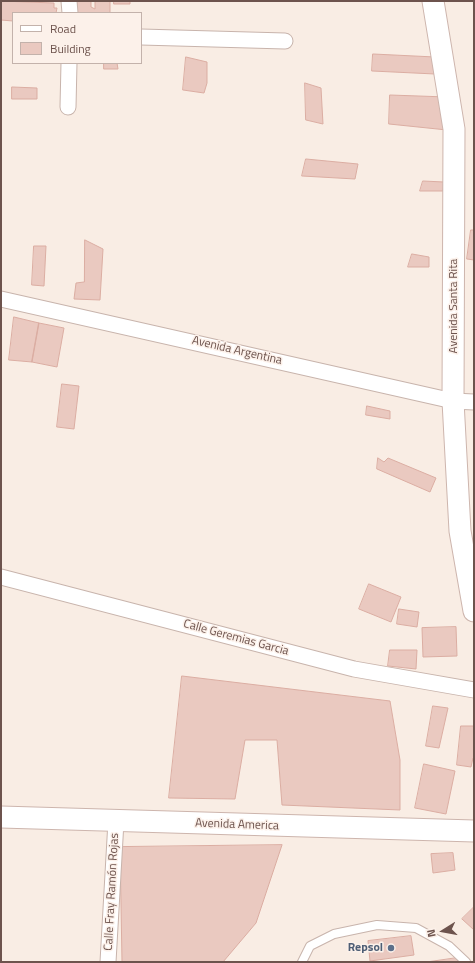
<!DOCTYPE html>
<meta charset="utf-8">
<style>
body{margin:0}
#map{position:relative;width:475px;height:963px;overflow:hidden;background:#f9ede4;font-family:"Titillium Web",sans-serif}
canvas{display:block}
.frame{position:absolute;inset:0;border:2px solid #6d534d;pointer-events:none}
.legend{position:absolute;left:12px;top:12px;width:130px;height:52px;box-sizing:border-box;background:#fcf1ea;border:1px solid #c3b2ab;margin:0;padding:5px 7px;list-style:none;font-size:12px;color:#6d534d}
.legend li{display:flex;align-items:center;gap:8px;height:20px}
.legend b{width:20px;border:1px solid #c3b2ab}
.north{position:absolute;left:423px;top:911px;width:40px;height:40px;-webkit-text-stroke:3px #fcf1ea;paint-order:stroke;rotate:259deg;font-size:11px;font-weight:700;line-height:16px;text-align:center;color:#6d534d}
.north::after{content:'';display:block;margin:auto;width:14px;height:18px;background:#6d534d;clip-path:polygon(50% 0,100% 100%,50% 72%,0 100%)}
</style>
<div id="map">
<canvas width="475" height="963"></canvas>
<div class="frame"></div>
<ul class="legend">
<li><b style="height:5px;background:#fff"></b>Road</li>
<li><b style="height:11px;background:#eac9c0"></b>Building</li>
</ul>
<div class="north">N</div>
</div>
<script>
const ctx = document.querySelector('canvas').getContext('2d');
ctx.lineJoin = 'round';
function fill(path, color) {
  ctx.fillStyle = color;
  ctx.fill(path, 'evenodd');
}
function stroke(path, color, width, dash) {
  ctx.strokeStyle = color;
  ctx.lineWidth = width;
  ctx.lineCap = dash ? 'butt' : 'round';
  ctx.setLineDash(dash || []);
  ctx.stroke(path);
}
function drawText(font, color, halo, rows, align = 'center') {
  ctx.font = font + ' "Titillium Web",sans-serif';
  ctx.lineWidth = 3;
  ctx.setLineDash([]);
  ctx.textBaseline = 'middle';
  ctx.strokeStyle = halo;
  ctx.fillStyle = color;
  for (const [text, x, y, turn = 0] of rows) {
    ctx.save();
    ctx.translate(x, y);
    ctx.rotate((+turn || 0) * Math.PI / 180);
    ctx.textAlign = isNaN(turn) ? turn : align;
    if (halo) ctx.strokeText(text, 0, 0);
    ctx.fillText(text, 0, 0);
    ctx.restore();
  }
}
const building = new Path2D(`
 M1,1L54,3V8H57L56,13H13V21L1,20Z
 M77,1H91V7L95,9V1H110V13H77Z
 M114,1H130V4H114Z
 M373,54L435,57V74L372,71Z
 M186,57L207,62V83L204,93L183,90Z
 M104,63H117L118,69H104Z
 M305,83L321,88L323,124L306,120Z
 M12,87L37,88V99H12Z
 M390,95L447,97V130L389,124Z
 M306,159L358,164L355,179L302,176Z
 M423,181L444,182L443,191H420Z
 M471,230H474V260L467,259Z
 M85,240L103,249L100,300L74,299L76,283L84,282Z
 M34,246H46L44,286L32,285Z
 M412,254L429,257V267H408Z
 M14,317L39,323L32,362L9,360Z
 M39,323L64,328L57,367L32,362Z
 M62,384L79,386L74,429L57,427Z
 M367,406L390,411V419L366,415Z
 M378,458L384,462L388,458L436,478L430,492L377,469Z
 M369,584L401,597L391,622L359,609Z
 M399,609L419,612L417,627L397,624Z
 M456,627L457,656L423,657L422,628Z
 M390,650H417L416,669L388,666Z
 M182,676L390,701L400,760V810L282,805L277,740H245L235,799L169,798Z
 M433,706L448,708L439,748L426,746Z
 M461,726H474V758H473L471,767L457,765Z
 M424,764L455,771L446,814L415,808Z
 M282,845L256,923L223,962H122L120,847Z
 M453,853L455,870L433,873L431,854Z
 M474,907V930L462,919Z
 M411,936L414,955L370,961L368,941Z
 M457,958L458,962H427Z`);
fill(building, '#eac9c0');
stroke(building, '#dbada2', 1);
const lane = new Path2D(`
 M302,962L310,946L334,934L377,925L416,928L449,946L466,962`);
const street = new Path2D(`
 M69,1L70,13
 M141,37L285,41
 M68,107L69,63
 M1,299L453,401L474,402
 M1,577L354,669L474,690
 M108,962L116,821`);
const secondary = new Path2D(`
 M433,1L454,129L453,401L460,531L474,611
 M1,817L474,831`);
stroke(lane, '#c8b4ac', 10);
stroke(street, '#c8b4ac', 17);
stroke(secondary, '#cdb5ad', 23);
stroke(lane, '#fff', 8);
stroke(street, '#fff', 15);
stroke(secondary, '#fff', 21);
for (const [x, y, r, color] of [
 [391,948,4,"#5c6f8a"]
]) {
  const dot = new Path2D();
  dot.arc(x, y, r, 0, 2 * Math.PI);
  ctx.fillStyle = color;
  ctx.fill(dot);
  stroke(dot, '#fcf1ea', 1.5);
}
drawText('12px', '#6d534d', '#fcf1ea', [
 ["Avenida Santa Rita",454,306,-90],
 ["Avenida Argentina",237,351,13],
 ["Calle Geremias Garcia",236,638,15],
 ["Avenida America",237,825,2],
 ["Calle Fray Ramón Rojas",112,892,-87]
]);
drawText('bold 12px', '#4e5e75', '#fcf1ea', [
 ["Repsol",383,948]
], 'right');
</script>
